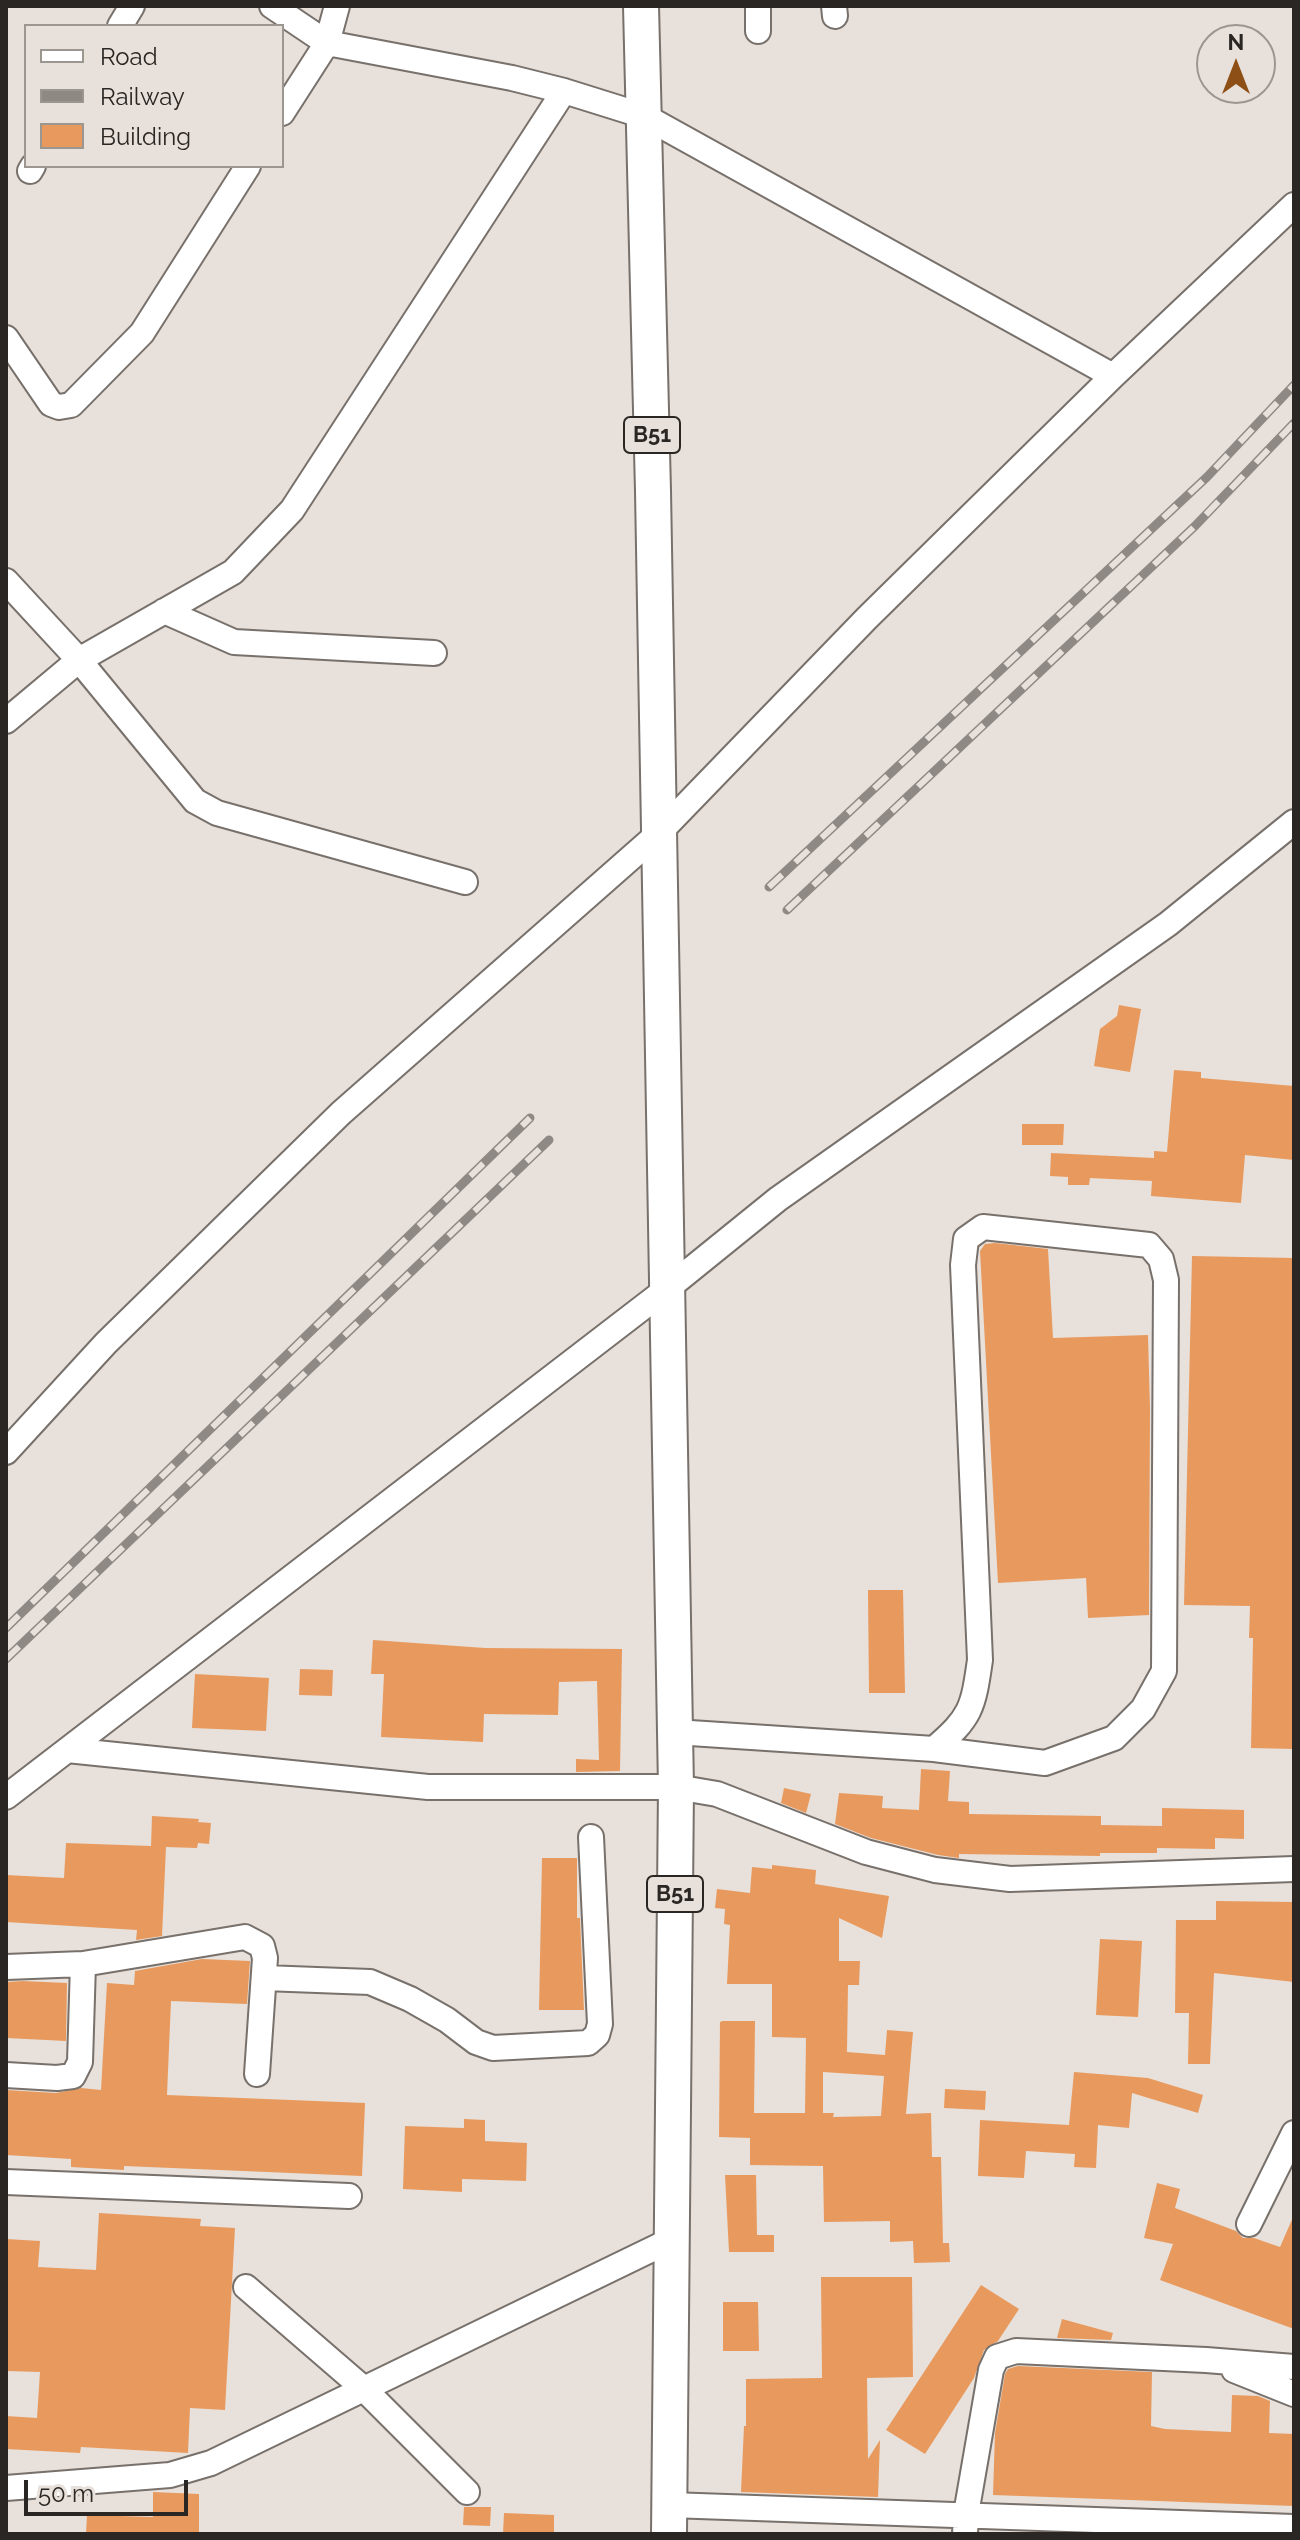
<!DOCTYPE html>
<style>
body{margin:0}
#map{position:relative;width:1300px;height:2540px;overflow:hidden;background:#e8e0da;font-family:Raleway,sans-serif}
canvas{display:block}
.frame{position:absolute;inset:0;border:8px solid #292624;pointer-events:none}
.legend{position:absolute;left:24px;top:24px;width:260px;height:144px;box-sizing:border-box;background:#e8e0da;border:2px solid #9c9691;margin:0;padding:10px 14px;list-style:none;font-size:24px;color:#292624}
.legend li{display:flex;align-items:center;gap:16px;height:40px}
.legend b{width:40px;border:2px solid #9c9691}
.north{position:absolute;left:1196px;top:24px;width:80px;height:80px;box-sizing:border-box;background:#e8e0da;border:2px solid #9c9691;border-radius:50%;rotate:0deg;font-size:22px;font-weight:700;line-height:32px;text-align:center;color:#292624}
.north::after{content:'';display:block;margin:auto;width:28px;height:36px;background:#8e4f16;clip-path:polygon(50% 0,100% 100%,50% 72%,0 100%)}
.scale{position:absolute;left:24px;top:2480px;width:164px;height:36px;box-sizing:border-box;border:4px solid #292624;border-top:0;padding-left:10px;font-size:24px;line-height:28px;white-space:nowrap;color:#292624;-webkit-text-stroke:6px #e8e0da;paint-order:stroke}
</style>
<div id="map">
<canvas width="1300" height="2540"></canvas>
<div class="frame"></div>
<ul class="legend">
<li><b style="height:10px;background:#fff"></b>Road</li>
<li><b style="height:10px;background:#8f8985"></b>Railway</li>
<li><b style="height:22px;background:#e89a5e"></b>Building</li>
</ul>
<div class="north">N</div>
<div class="scale">50 m</div>
</div>
<script>
const ctx = document.querySelector('canvas').getContext('2d');
ctx.lineJoin = 'round';
function fill(path, color) {
  ctx.fillStyle = color;
  ctx.fill(path, 'evenodd');
}
function stroke(path, color, width, dash) {
  ctx.strokeStyle = color;
  ctx.lineWidth = width;
  ctx.lineCap = dash ? 'butt' : 'round';
  ctx.setLineDash(dash || []);
  ctx.stroke(path);
}
function drawText(font, color, halo, rows, align = 'center') {
  ctx.font = font + ' Raleway,sans-serif';
  ctx.lineWidth = 7;
  ctx.setLineDash([]);
  ctx.textBaseline = 'middle';
  ctx.strokeStyle = halo;
  ctx.fillStyle = color;
  for (const [text, x, y, turn = 0] of rows) {
    ctx.save();
    ctx.translate(x, y);
    ctx.rotate((+turn || 0) * Math.PI / 180);
    ctx.textAlign = isNaN(turn) ? turn : align;
    if (halo) ctx.strokeText(text, 0, 0);
    ctx.fillText(text, 0, 0);
    ctx.restore();
  }
}
fill(new Path2D(`
 M1119,1005L1141,1009L1130,1072L1094,1066L1100,1029L1117,1016Z
 M1174,1070L1201,1072V1078L1294,1086V1160L1245,1155L1241,1203L1151,1196L1152,1181L1090,1178L1089,1185H1068V1177L1050,1176L1051,1153L1154,1158V1151L1167,1152Z
 M1022,1124H1064L1063,1145H1022Z
 M995,1243L1048,1249L1053,1338L1148,1335L1150,1409L1149,1615L1088,1618L1086,1578L998,1583L980,1251L985,1244Z
 M1192,1256L1294,1258V1749L1251,1748L1253,1638H1249L1250,1606L1184,1605Z
 M868,1590H903L905,1693H869Z
 M373,1640L485,1648L622,1649L620,1771L576,1772V1759L599,1760L597,1681L559,1682L558,1715L484,1714L483,1742L381,1737L384,1674H371Z
 M300,1669L333,1670L332,1696L299,1695Z
 M195,1674L269,1678L266,1731L192,1728Z
 M921,1769L950,1771L948,1801L969,1802V1814L1101,1816V1825L1162,1826V1808L1244,1810V1839L1215,1838V1849L1157,1848V1853H1100V1856L959,1854V1858L938,1855L871,1838L835,1824L839,1793L883,1796L882,1808L919,1810Z
 M784,1788L811,1794L806,1813L781,1803Z
 M152,1816L199,1819L198,1822L211,1823L209,1844L198,1843L197,1848L166,1847L162,1936L136,1940L137,1930L6,1922V1875L64,1878L66,1843L151,1846Z
 M542,1858H577V1918H580L584,2010H539Z
 M772,1865L816,1870L815,1884L889,1896L882,1938L839,1918V1961H860L859,1985H848L847,2052L885,2055L887,2030L913,2032L906,2114L931,2113L932,2157H941L943,2243H949L950,2262L914,2263L913,2241L890,2242V2221L824,2222L823,2166L750,2165V2138L719,2137L720,2022L723,2021H755L754,2113H805L806,2038L772,2037V1984H727L730,1925L724,1924L725,1909L715,1908L717,1889L750,1893L752,1867L772,1869ZM823,2072L884,2076L881,2116L833,2117L834,2113H823Z
 M1216,1901L1294,1902V1982L1214,1973L1210,2064H1188L1189,2013H1175L1176,1920H1216Z
 M1100,1939L1142,1941L1138,2017L1096,2015Z
 M202,1959L250,1961L247,2004L171,2001L167,2095L365,2103L362,2176L124,2166V2170L71,2167V2159L6,2155V2090L56,2093L81,2088L101,2090L107,1983L134,1985L135,1971Z
 M23,1981L67,1983L66,2041L6,2038V1982Z
 M1074,2072L1148,2078L1203,2095L1198,2113L1132,2093L1129,2128L1098,2125L1096,2168L1074,2167L1075,2154L1026,2151L1024,2178L978,2176L980,2120L1069,2125Z
 M945,2089L986,2091L985,2110L944,2108Z
 M464,2119L485,2120V2141L527,2143L526,2181L462,2179V2192L403,2189L405,2126L464,2128Z
 M725,2175H756L757,2235H774V2252H729Z
 M1157,2183L1180,2189L1175,2208L1236,2231L1243,2238H1254L1280,2247L1294,2215V2329L1160,2280L1173,2244L1144,2238Z
 M99,2213L201,2219L200,2226L235,2228L225,2410L190,2408L188,2453L81,2447L80,2453L6,2449V2416L37,2418L40,2372L6,2371V2239L40,2241L38,2267L96,2270Z
 M821,2277H912L913,2377L867,2378L868,2459L880,2440L878,2497L741,2492L744,2426H746V2379L822,2378Z
 M981,2285L1019,2309L998,2341L984,2350L974,2378L925,2454L886,2430Z
 M723,2302H758L759,2351H723Z
 M1062,2319L1113,2333L1111,2340L1057,2338Z
 M1018,2366L1152,2372L1151,2426L1165,2429L1231,2432L1232,2395L1258,2396L1270,2401L1269,2433L1294,2434V2506L993,2495L995,2433L1005,2374L1008,2369Z
 M153,2492L199,2494V2534H86L87,2515L153,2517Z
 M464,2507H491L490,2526L463,2525Z
 M504,2513L554,2515V2534H503Z`), '#e89a5e');
const minor = new Path2D(`
 M272,6L327,43L512,78L564,91L644,116L1113,376
 M758,6V31
 M834,6L835,16
 M120,26L132,6
 M282,113L327,43L337,6
 M30,171L33,166
 M6,338L51,404L59,407L71,405L142,333L248,166
 M6,581L79,660L195,801L217,813L465,882
 M164,611L234,642L434,653
 M6,721L79,660L233,572L292,510L564,91
 M6,1452L106,1343L341,1113L659,833L867,618L1113,376L1294,205
 M675,1732L934,1749L1045,1763L1114,1738L1143,1709L1164,1671L1166,1280L1161,1259L1149,1245L983,1227L966,1239L963,1265L980,1660C973,1709 971,1717 934,1749
 M67,1750L428,1787H676L717,1794L866,1852L935,1870L1010,1879L1294,1869
 M6,1797L668,1288L778,1199L1168,924L1294,822
 M6,1967L83,1964L245,1937L262,1946L265,1958L257,2074
 M264,1978L370,1982L410,1999L447,2020L476,2042L493,2048L588,2043L597,2035L600,2024L591,1837
 M6,2075L57,2078L73,2076L80,2062L83,1964
 M6,2182L349,2196
 M1249,2224L1294,2133
 M246,2287L363,2388L467,2492
 M1234,2370L1294,2394
 M6,2488L170,2475L211,2463L671,2240
 M670,2505L1294,2527
 M965,2534L966,2514L991,2370L997,2357L1016,2351L1206,2360L1294,2367`);
const highway = new Path2D(`
 M641,6L653,491L676,1787L669,2534`);
stroke(minor, '#77706b', 28);
stroke(highway, '#77706b', 38);
stroke(minor, '#fff', 24);
stroke(highway, '#fff', 34);
const rail = new Path2D(`
 M769,887L1207,477L1294,385
 M787,910L1195,526L1294,423
 M6,1628L530,1118
 M6,1659L549,1140`);
stroke(rail, '#8f8985', 9);
stroke(rail, '#e8e0da', 6, [18]);
for (const [x, y, w] of [
 [652,435,56],
 [675,1894,56]
]) {
  const box = new Path2D();
  box.roundRect(x - w / 2, y - 18, w, 36, 6);
  ctx.fillStyle = '#e8e0da';
  ctx.fill(box);
  stroke(box, '#292624', 2);
}
drawText('bold 22px', '#292624', null, [
 ["B51",652,435],
 ["B51",675,1894]
]);
</script>
